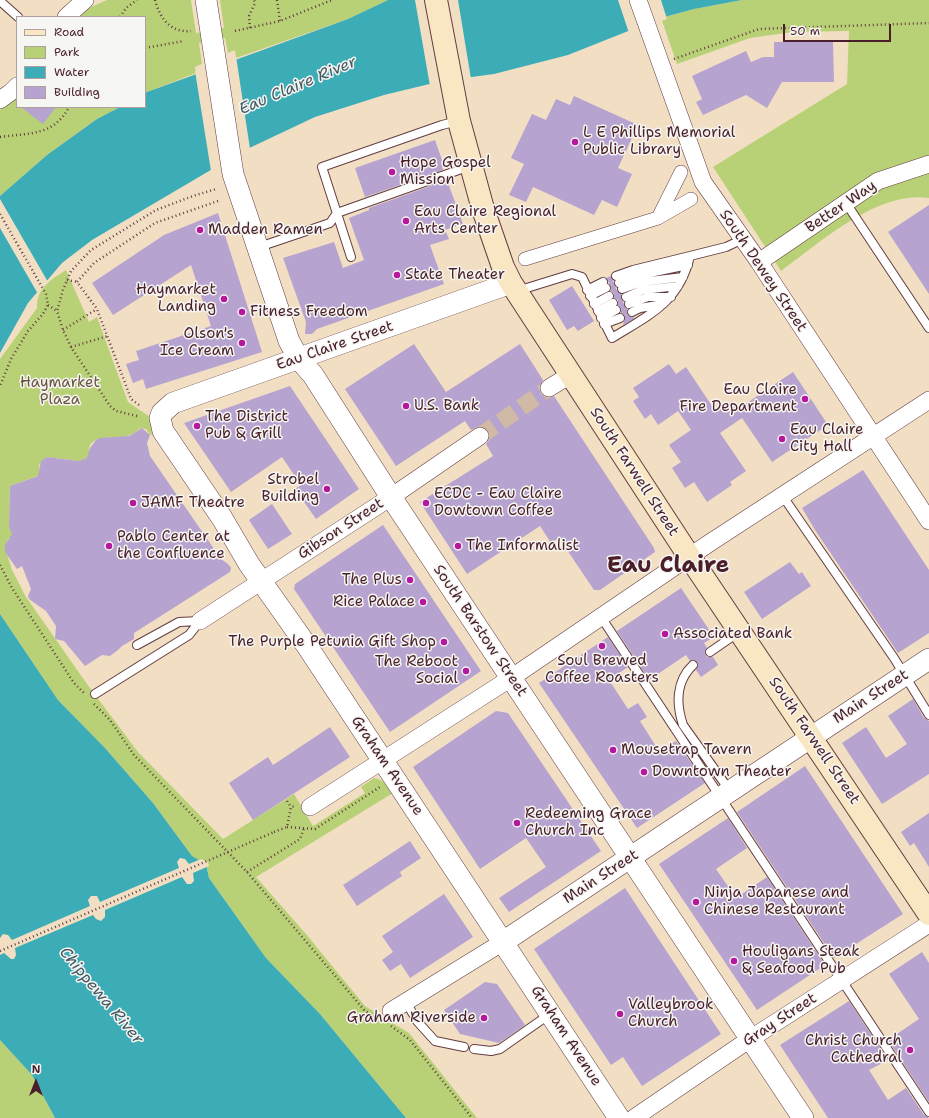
<!DOCTYPE html>
<style>
body{margin:0}
#map{position:relative;width:929px;height:1118px;overflow:hidden;background:#f2dfc3;font-family:"Shantell Sans",sans-serif}
canvas{display:block}
.legend{position:absolute;left:16px;top:16px;width:130px;height:92px;box-sizing:border-box;background:#f6f6f2;border:1px solid #b1a0a2;margin:0;padding:5px 7px;list-style:none;font-size:12px;color:#4a1f2b}
.legend li{display:flex;align-items:center;gap:8px;height:20px}
.legend b{width:20px;border:1px solid #b1a0a2}
.north{position:absolute;left:16px;top:1062px;width:40px;height:40px;-webkit-text-stroke:3px #f6f6f2;paint-order:stroke;rotate:0deg;font-size:11px;font-weight:700;line-height:16px;text-align:center;color:#4a1f2b}
.north::after{content:'';display:block;margin:auto;width:14px;height:18px;background:#4a1f2b;clip-path:polygon(50% 0,100% 100%,50% 72%,0 100%)}
.scale{position:absolute;left:783px;top:24px;width:108px;height:18px;box-sizing:border-box;border:2px solid #4a1f2b;border-top:0;padding-left:5px;font-size:12px;line-height:14px;white-space:nowrap;color:#4a1f2b;-webkit-text-stroke:3px #f6f6f2;paint-order:stroke}
</style>
<div id="map">
<canvas width="929" height="1118"></canvas>
<ul class="legend">
<li><b style="height:5px;background:#f9e7c3"></b>Road</li>
<li><b style="height:11px;background:#b9d176"></b>Park</li>
<li><b style="height:11px;background:#3cadb7"></b>Water</li>
<li><b style="height:11px;background:#b6a3cf"></b>Building</li>
</ul>
<div class="north">N</div>
<div class="scale">50 m</div>
</div>
<script>
const ctx = document.querySelector('canvas').getContext('2d');
ctx.lineJoin = 'round';
function fill(path, color) {
  ctx.fillStyle = color;
  ctx.fill(path, 'evenodd');
}
function stroke(path, color, width, dash) {
  ctx.strokeStyle = color;
  ctx.lineWidth = width;
  ctx.lineCap = dash ? 'butt' : 'round';
  ctx.setLineDash(dash || []);
  ctx.stroke(path);
}
function drawText(font, color, halo, rows, align = 'center') {
  ctx.font = font + ' "Shantell Sans",sans-serif';
  ctx.lineWidth = 3;
  ctx.setLineDash([]);
  ctx.textBaseline = 'middle';
  ctx.strokeStyle = halo;
  ctx.fillStyle = color;
  for (const [text, x, y, turn = 0] of rows) {
    ctx.save();
    ctx.translate(x, y);
    ctx.rotate((+turn || 0) * Math.PI / 180);
    ctx.textAlign = isNaN(turn) ? turn : align;
    if (halo) ctx.strokeText(text, 0, 0);
    ctx.fillText(text, 0, 0);
    ctx.restore();
  }
}
fill(new Path2D(`
 M107,0H191L196,33L224,28L220,0H388L348,19L236,58L235,50L228,53L225,38L199,43L202,64L195,67L196,73L145,93V17H79L91,7Z
 M742,0H929V198C876,191 821,242 781,271L713,167L847,84L849,31L793,32L750,38L677,64L661,18L694,9Z
 M17,97V107H120L97,119L47,155L0,196V110Z
 M66,270L89,322L97,317L128,402L150,417L152,434L150,435L146,429L141,428C136,431 132,435 127,436C114,440 83,432 90,457L79,461L47,457L39,465L40,475L10,486L9,526L13,536L8,539L5,548L12,570L26,597L87,684L138,752L223,839L294,794L313,826L365,793L361,787L374,778C383,779 387,786 393,793L256,877L306,934L365,1006L409,1033L477,1118H406L320,1014L266,958L209,878L206,864L192,856L153,803L105,748L58,700L0,614V359L37,308C36,288 52,279 66,270Z
 M0,1040L32,1075L55,1118H0Z`), '#b9d176');
fill(new Path2D(`
 M388,0H742L694,9L661,18L568,55L494,74L442,81L384,95L315,117L243,151L92,240L62,263L28,303L0,353V196L47,155L97,119L120,107H145V93L147,92L348,19Z
 M0,614L58,700L105,748L153,803L192,856L206,864L209,878L266,958L320,1014L406,1118H55L32,1075L0,1040Z`), '#3cadb7');
fill(new Path2D(`
 M415,0H458L471,79L430,86Z
 M618,0H661L667,19L629,33Z
 M236,56L250,149L211,171L195,71Z
 M0,199L48,282L38,294L0,228Z
 M180,858L185,859L189,864L201,859L208,862L209,866L193,873L194,881L191,884H187L182,877L105,910V917L101,921L96,919L93,915L15,948L16,955L14,959H11L4,953L0,955V938L3,934L8,935L12,940L90,906L88,900L91,896H97L100,902L179,868L177,862Z`), '#f2dfc3');
fill(new Path2D(`
 M774,42H833L834,82H782L767,108L746,95L703,115L696,102L702,99L692,76L746,51L751,62L763,57H774Z
 M574,96L638,125L618,168L632,174L617,207L602,200L594,215L533,187L526,202L509,195L524,164L511,158L532,114L546,120L556,99L570,105Z
 M21,107H56L43,124Z
 M435,140L444,166L442,167L443,170L365,197L355,168Z
 M447,180L463,224L445,230L449,239L430,245L444,284L317,329L312,334H305L306,322L283,258L334,242L343,268L364,260L349,218L369,210V208Z
 M929,205V294L888,232Z
 M218,213L262,352L146,389L143,379L133,383L126,364L139,360L136,351L211,326L191,265L113,315L92,283L164,235Z
 M611,276L617,291L621,294V299L627,309V315L635,318L623,325L625,316L621,313V308L618,305V300L614,298V293L611,291V286L606,278Z
 M572,286L594,321L578,331L574,326L567,330L549,300Z
 M414,344L446,392L520,344L543,380L539,388L541,394L549,398L554,396L654,548L655,552L600,590H594L559,538L551,543L540,526L467,574L420,502L493,456L486,444L489,440L488,431L480,426L471,430L465,421L396,466L345,389Z
 M669,364L676,374L686,367L716,412L732,401L738,409L793,372L828,425L772,462L742,418L720,433L746,471L730,482L732,485L707,502L694,482L685,488L672,468L681,462L669,445L691,430L678,411L658,425L651,414L645,419L633,401L639,397L633,388Z
 M290,386L359,489L316,519L295,489L301,485L282,457L231,492L184,423Z
 M142,428L150,435L147,443L150,456L221,559L228,564L231,568L230,572L134,633V639L122,646L118,650L110,656L102,655L85,666L64,641L55,639L56,626L46,611L29,599L28,596L31,589L22,566L17,569L5,552V545L12,534L9,527L10,486L38,476L41,461L47,457L79,461L87,458L90,448L96,440L100,438L129,436Z
 M863,470L929,570V633L898,653L815,530L802,508Z
 M272,504L292,534L268,549L249,520Z
 M383,525L481,671L390,732L294,589L295,584Z
 M790,562L799,574L802,572L811,586L762,619L744,592Z
 M681,588L714,637L704,643L707,648L705,653L707,657H713L718,665L701,677L696,670L698,663L694,660L690,661L686,655L649,680L617,631Z
 M608,637L628,667L609,680L628,709L638,703L647,717L640,721L659,751L676,741L705,783L637,828L539,683Z
 M913,699L924,718L929,721V774L882,804L842,743L866,727L886,758L907,744L888,716Z
 M496,711L508,713L601,851L509,912L499,898L546,867L526,838L480,869L413,767Z
 M330,727L350,757L253,820L229,783L268,757L273,765Z
 M805,766L903,914L834,958L737,812Z
 M929,813V867L914,843L910,846L901,832Z
 M728,818L747,848L716,869L736,898L767,877L825,965L757,1010L659,864Z
 M410,841L421,858L400,872L402,876L357,906L343,885Z
 M625,888L721,1034L642,1086L623,1057L611,1065L534,949Z
 M444,894L473,937L410,978L401,964L390,971L382,960L393,952L382,936Z
 M922,952L929,963V1102L888,1040L919,1019L889,974Z
 M485,982L497,984L525,1025L499,1043L460,1034L444,1010Z
 M849,1001L888,1060L869,1070L888,1100L906,1088L924,1115L929,1118H828L780,1045Z`), '#b6a3cf');
stroke(new Path2D(`
 M480,436L549,388`), '#d0b9a5', 17, [17, 8]);
const service = new Path2D(`
 M0,1L18,17
 M846,203L929,328
 M259,247L330,223L337,213L470,166
 M351,257L322,167L442,125L458,121
 M616,276L633,270L690,256
 M619,283L635,276L688,265
 M622,289L642,282L683,277
 M587,290L603,282
 M517,291L572,274L582,277L612,338C649,315 679,303 690,256L726,247L743,239
 M590,296L606,288
 M626,297L643,290L678,286
 M594,304L609,296
 M629,304L648,297H671
 M598,311L613,303
 M632,312L640,308L663,304
 M601,318L616,310
 M604,324L620,318
 M782,495L894,658L929,715
 M601,617L929,1112
 M137,645L179,622L200,621
 M710,652L739,632
 M693,665C676,681 676,704 683,725L730,791
 M95,694L189,635L200,621
 M406,1002L417,1021L435,1041L464,1047
 M474,1049L491,1051L500,1049L550,1014`);
const pedestrian = new Path2D(`
 M658,218L681,172
 M525,259L658,218L691,199`);
const minor = new Path2D(`
 M638,0L703,182L759,262L929,521
 M66,17L85,0
 M0,100L11,92L17,86
 M759,262L878,181L929,164
 M549,388L570,375
 M200,621L391,497L480,436
 M310,807L511,678L708,544L929,400
 M391,1011L503,942
 M634,1118L750,1039L929,924`);
const tertiary = new Path2D(`
 M206,0L233,174L289,341L299,359L313,375L391,497L803,1118
 M511,283L173,403L162,413L160,418L163,431L222,518L249,564L307,646L619,1118
 M503,942L929,659`);
const secondary = new Path2D(`
 M436,0L459,121L483,209L503,267L511,283L689,556L929,914`);
stroke(service, '#633c42', 10);
stroke(pedestrian, '#633c42', 14);
stroke(minor, '#633c42', 18);
stroke(tertiary, '#633c42', 22);
stroke(secondary, '#633c42', 24);
stroke(new Path2D(`
 M155,0C160,19 171,33 191,31
 M277,0L280,21
 M120,17L126,8L137,0
 M250,28L249,16L255,3L254,0
 M235,31L280,21L332,0
 M145,48L184,41
 M674,59L759,29L929,23
 M0,137C29,133 54,136 69,107
 M0,214L46,294L48,305L43,314L28,331L11,359L0,386
 M67,280L77,282
 M48,305L57,311
 M63,330L97,309
 M71,347L108,336
 M139,405L131,399L97,309L77,282L94,263L155,223L218,201
 M137,416L116,411L110,406L71,347L63,330L57,311L63,290L71,271L91,250L156,210L193,196L216,189
 M0,565L12,588L74,683L85,694
 M94,704L110,720L134,755L247,872L365,1011L376,1017
 M287,801L291,807
 M287,827L315,829L380,787
 M274,832L287,827L291,807L295,806
 M247,872L300,839L304,828
 M391,1026L410,1040L472,1118`), '#633c42', 2.5, [1, 3]);
stroke(service, '#fff', 8);
stroke(pedestrian, '#fff', 13);
stroke(minor, '#fff', 17);
stroke(tertiary, '#fff', 21);
stroke(secondary, '#f9e7c3', 22);
stroke(new Path2D(`
 M0,951L274,832`), '#633c42', 2.5, [1, 3]);
for (const [x, y, r, color] of [
 [575,142,4,"#b5179e"],
 [392,172,4,"#b5179e"],
 [406,221,4,"#b5179e"],
 [200,230,4,"#b5179e"],
 [397,275,4,"#b5179e"],
 [224,299,4,"#b5179e"],
 [242,312,4,"#b5179e"],
 [242,343,4,"#b5179e"],
 [805,399,4,"#b5179e"],
 [406,406,4,"#b5179e"],
 [197,426,4,"#b5179e"],
 [782,439,4,"#b5179e"],
 [327,489,4,"#b5179e"],
 [133,503,4,"#b5179e"],
 [426,503,4,"#b5179e"],
 [109,546,4,"#b5179e"],
 [458,546,4,"#b5179e"],
 [410,580,4,"#b5179e"],
 [423,602,4,"#b5179e"],
 [665,634,4,"#b5179e"],
 [444,642,4,"#b5179e"],
 [602,646,4,"#b5179e"],
 [466,671,4,"#b5179e"],
 [613,750,4,"#b5179e"],
 [644,772,4,"#b5179e"],
 [517,823,4,"#b5179e"],
 [696,902,4,"#b5179e"],
 [734,961,4,"#b5179e"],
 [620,1014,4,"#b5179e"],
 [484,1018,4,"#b5179e"],
 [910,1050,4,"#b5179e"]
]) {
  const dot = new Path2D();
  dot.arc(x, y, r, 0, 2 * Math.PI);
  ctx.fillStyle = color;
  ctx.fill(dot);
  stroke(dot, '#f6f6f2', 1.5);
}
drawText('15px', '#4a1f2b', '#f6f6f2', [
 ["L E Phillips Memorial",583,133],
 ["Public Library",583,150],
 ["Hope Gospel",400,163],
 ["Mission",400,180],
 ["Eau Claire Regional",414,212],
 ["Arts Center",414,229],
 ["Madden Ramen",208,230],
 ["State Theater",405,275],
 ["Haymarket",216,290,"right"],
 ["Landing",216,307,"right"],
 ["Fitness Freedom",250,312],
 ["Olson's",234,334,"right"],
 ["Ice Cream",234,351,"right"],
 ["Eau Claire",797,390,"right"],
 ["Fire Department",797,407,"right"],
 ["U.S. Bank",414,406],
 ["The District",205,417],
 ["Pub & Grill",205,434],
 ["Eau Claire",790,430],
 ["City Hall",790,447],
 ["Strobel",319,480,"right"],
 ["Building",319,497,"right"],
 ["ECDC - Eau Claire",434,494],
 ["Dowtown Coffee",434,511],
 ["JAMF Theatre",141,503],
 ["Pablo Center at",117,537],
 ["the Confluence",117,554],
 ["The Informalist",466,546],
 ["The Plus",402,580,"right"],
 ["Rice Palace",415,602,"right"],
 ["Associated Bank",673,634],
 ["The Purple Petunia Gift Shop",436,642,"right"],
 ["Soul Brewed",602,661,"center"],
 ["Coffee Roasters",602,678,"center"],
 ["The Reboot",458,662,"right"],
 ["Social",458,679,"right"],
 ["Mousetrap Tavern",621,750],
 ["Downtown Theater",652,772],
 ["Redeeming Grace",525,814],
 ["Church Inc",525,831],
 ["Ninja Japanese and",704,893],
 ["Chinese Restaurant",704,910],
 ["Houligans Steak",742,952],
 ["& Seafood Pub",742,969],
 ["Valleybrook",628,1005],
 ["Church",628,1022],
 ["Graham Riverside",476,1018,"right"],
 ["Christ Church",902,1041,"right"],
 ["Cathedral",902,1058,"right"]
], 'left');
drawText('15px', '#4a1f2b', '#f6f6f2', [
 ["Better Way",841,207,-34],
 ["South Dewey Street",763,271,56],
 ["Eau Claire Street",335,346,-19],
 ["South Farwell Street",634,472,57],
 ["Gibson Street",341,529,-33],
 ["South Barstow Street",480,631,56],
 ["Main Street",871,697,-33],
 ["South Farwell Street",814,741,56],
 ["Graham Avenue",387,766,56],
 ["Main Street",601,877,-33],
 ["Gray Street",780,1020,-33],
 ["Graham Avenue",566,1036,57]
]);
drawText('15px', '#6b5442', '#f6f6f2', [
 ["Haymarket",60,383],
 ["Plaza",60,400]
]);
drawText('italic 16px', '#445863', '#f6f6f2', [
 ["Eau Claire River",298,86,-23],
 ["Chippewa River",101,996,50]
]);
drawText('bold 23px', '#4a1f2b', '#f6f6f2', [
 ["Eau Claire",668,566]
]);
</script>
